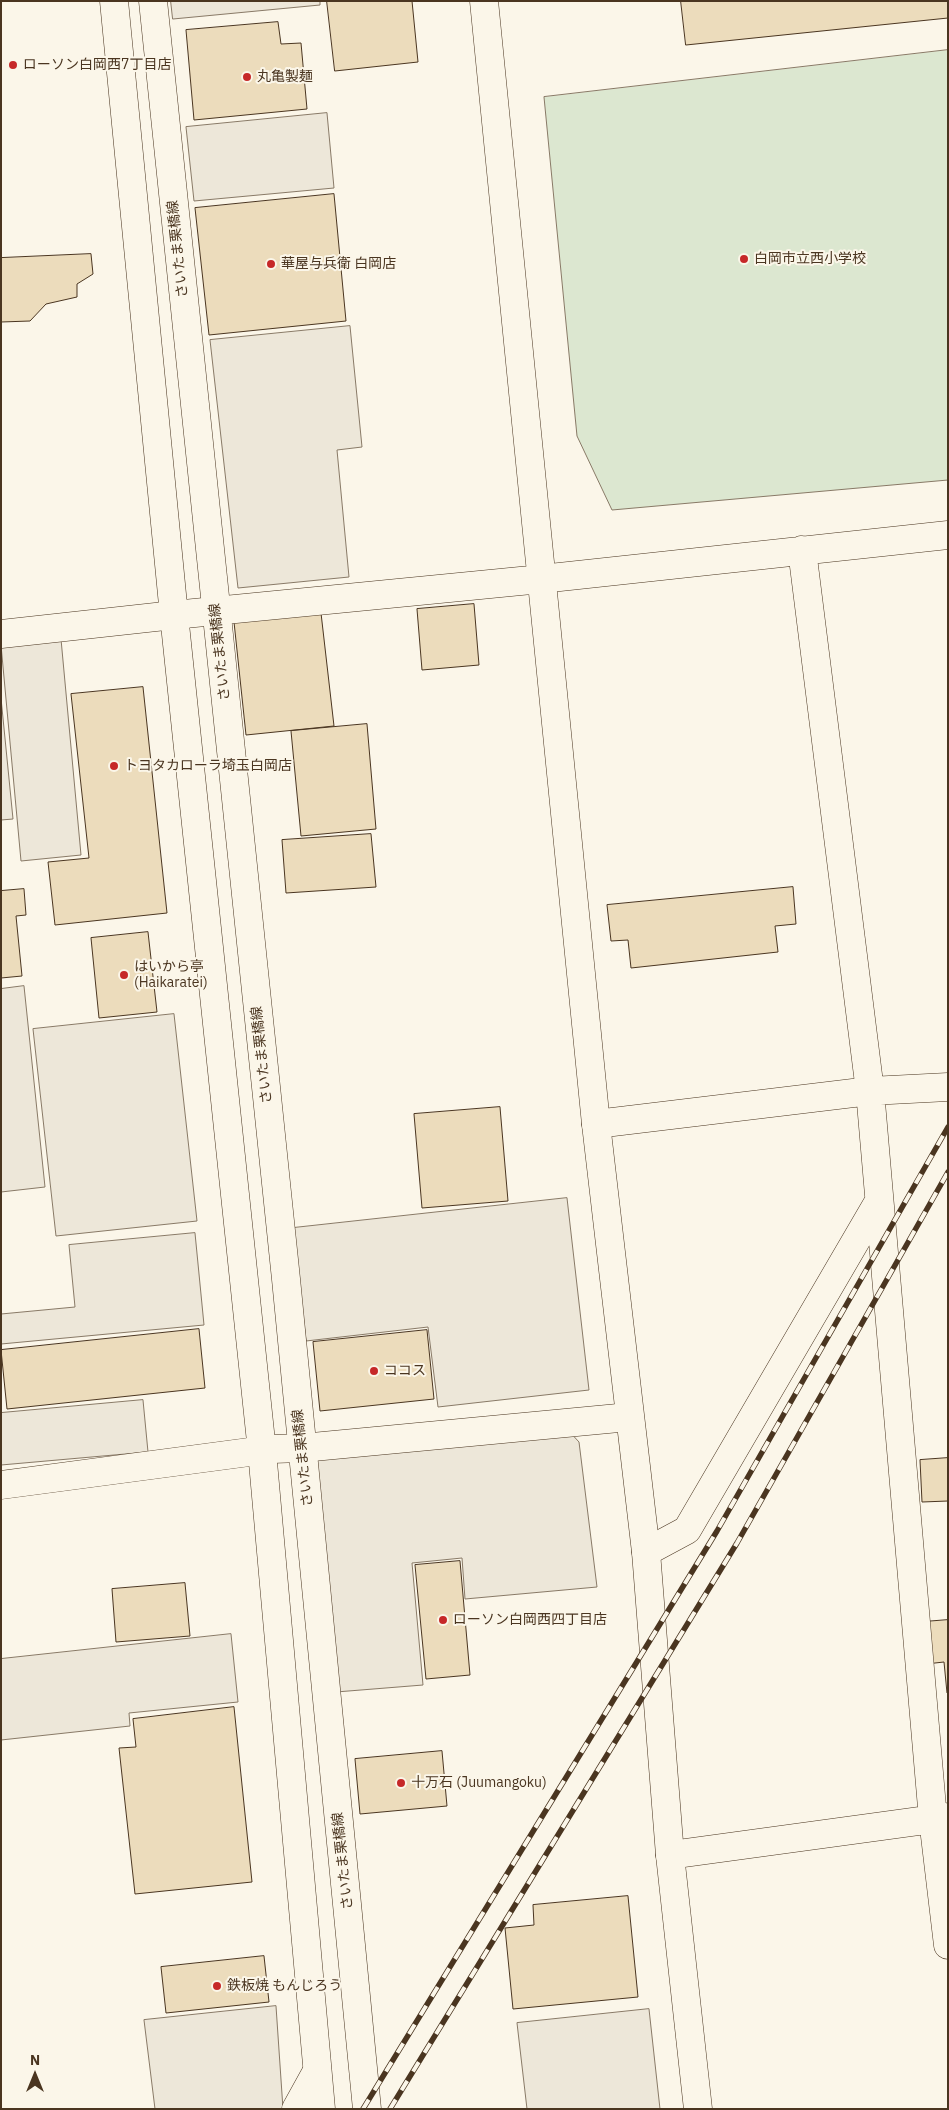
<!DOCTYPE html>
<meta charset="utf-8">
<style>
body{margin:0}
#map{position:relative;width:949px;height:2110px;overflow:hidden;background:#fbf6e9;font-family:"IBM Plex Sans",sans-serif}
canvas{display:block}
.frame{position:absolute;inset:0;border:2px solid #4a3520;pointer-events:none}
.north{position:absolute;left:10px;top:2050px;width:50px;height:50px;-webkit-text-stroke:4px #fbf6e9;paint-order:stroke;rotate:0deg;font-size:14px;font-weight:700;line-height:20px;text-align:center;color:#4a3520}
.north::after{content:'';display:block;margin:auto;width:18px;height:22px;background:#4a3520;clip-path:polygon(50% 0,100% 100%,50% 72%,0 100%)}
</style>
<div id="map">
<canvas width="949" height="2110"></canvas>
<div class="frame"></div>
<div class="north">N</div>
</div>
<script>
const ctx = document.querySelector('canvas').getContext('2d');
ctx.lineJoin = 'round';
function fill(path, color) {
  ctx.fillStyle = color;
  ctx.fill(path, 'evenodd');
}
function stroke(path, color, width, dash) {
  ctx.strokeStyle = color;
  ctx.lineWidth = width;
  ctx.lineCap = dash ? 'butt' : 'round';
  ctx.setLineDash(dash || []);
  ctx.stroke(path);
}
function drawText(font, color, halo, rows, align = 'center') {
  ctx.font = font + ' "IBM Plex Sans","Noto Sans JP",sans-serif';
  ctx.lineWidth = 4;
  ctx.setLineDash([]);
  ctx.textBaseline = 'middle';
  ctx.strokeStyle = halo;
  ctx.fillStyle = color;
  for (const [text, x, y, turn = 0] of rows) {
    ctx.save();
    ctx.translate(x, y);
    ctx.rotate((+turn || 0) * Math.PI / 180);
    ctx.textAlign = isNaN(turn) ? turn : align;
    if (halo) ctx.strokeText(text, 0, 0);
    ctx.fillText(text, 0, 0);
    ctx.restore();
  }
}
const green = new Path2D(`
 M948,50V480L612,510L577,436L544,97Z`);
fill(green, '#dce7d0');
stroke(green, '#887966', 1);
const parking = new Path2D(`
 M171,1H320V5L173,19Z
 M327,113L334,188L194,201L186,127Z
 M350,326L362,447L337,450L349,577L238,588L210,340Z
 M61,639L81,855L21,861L1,645Z
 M1,698L13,819L1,820Z
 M24,986L45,1187L1,1192V989Z
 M174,1014L197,1221L56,1236L33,1029Z
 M567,1198L589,1390L438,1407L428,1327L306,1341L293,1228Z
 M195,1233L204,1325L1,1344V1314L75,1307L69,1245Z
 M143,1400L148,1452L1,1465V1413Z
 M567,1429L579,1442L597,1587L465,1599L462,1558L412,1563L423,1685L336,1692L310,1457Z
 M231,1634L238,1702L129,1713L130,1726L1,1740V1659Z
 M276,2006L283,2109H155L144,2020Z
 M649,2009L660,2109H527L517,2023Z`);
fill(parking, '#ede7d9');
stroke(parking, '#887966', 1);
const building = new Path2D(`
 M327,1H412L418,62L335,71Z
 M681,1H948V18L686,45Z
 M278,22L281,44L301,43L307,109L194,120L186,30Z
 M334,194L346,321L209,335L195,208Z
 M91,254L93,274L77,284V297L46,304L30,321L1,322V258Z
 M474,604L479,665L422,670L417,609Z
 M321,613L334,726L246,735L234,622Z
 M143,687L167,913L55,925L48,862L89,858L71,694Z
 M367,724L376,829L301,836L291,731Z
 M371,834L376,887L286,893L282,840Z
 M793,887L796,924L775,926L778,952L631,968L628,940L611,941L607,905Z
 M24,889L26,915L16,916L22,976L1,978V891Z
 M148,932L157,1012L99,1018L91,938Z
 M500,1107L508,1201L422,1208L414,1114Z
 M199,1329L205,1388L7,1409L1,1350Z
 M427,1330L434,1399L320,1411L313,1342Z
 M948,1458V1502V1501L922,1502L920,1460Z
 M460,1561L470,1675L426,1679L415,1565Z
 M185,1583L190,1636L116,1642L112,1589Z
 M948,1620V1693H947L944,1662L926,1664L923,1622Z
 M234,1707L252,1882L135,1894L119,1748L136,1747L133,1719Z
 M442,1751L447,1806L360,1814L355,1759Z
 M628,1896L638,1997L513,2009L505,1928L534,1925L533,1905Z
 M264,1956L269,2002L166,2013L161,1967Z`);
fill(building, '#ecdcbc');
stroke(building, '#4a3520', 1);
const minor = new Path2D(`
 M802,550L870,1091L933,1819L948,1945
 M541,579L948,535
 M596,1124L870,1091L948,1087
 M1,1485L272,1449L302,1448L629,1417
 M646,1552L687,1530L879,1201
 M670,1855L948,1817
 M296,2109L317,2071`);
const tertiary = new Path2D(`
 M484,1L596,1124L646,1552L670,1855L698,2109
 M1,634L174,615L541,579`);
const primary = new Path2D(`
 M114,1L174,615L262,1451L321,2109
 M153,1L286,1279L367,2109`);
stroke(minor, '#4a3520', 29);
stroke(tertiary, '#4a3520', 29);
stroke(primary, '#4a3520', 29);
stroke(minor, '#fbf6e9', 28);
stroke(tertiary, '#fbf6e9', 28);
stroke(primary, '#fbf6e9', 28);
const rail = new Path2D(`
 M363,2109L717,1531L948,1127
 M390,2109L737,1543L948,1172`);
stroke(rail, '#4a3520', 5.5);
stroke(rail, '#fbf6e9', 4, [11]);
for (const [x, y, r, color] of [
 [13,65,5,"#c62828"],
 [247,77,5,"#c62828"],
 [744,259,5,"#c62828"],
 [271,264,5,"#c62828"],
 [114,766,5,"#c62828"],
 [124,975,5,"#c62828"],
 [374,1371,5,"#c62828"],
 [443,1620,5,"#c62828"],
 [401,1783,5,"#c62828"],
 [217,1986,5,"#c62828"]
]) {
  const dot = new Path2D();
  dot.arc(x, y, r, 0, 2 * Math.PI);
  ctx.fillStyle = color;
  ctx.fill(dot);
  stroke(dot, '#fbf6e9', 2);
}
drawText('14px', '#4a3520', '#fbf6e9', [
 ["ローソン白岡西7丁目店",23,65],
 ["丸亀製麺",257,77],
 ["白岡市立西小学校",754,259],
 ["華屋与兵衛 白岡店",281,264],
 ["トヨタカローラ埼玉白岡店",124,766],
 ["はいから亭",134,967],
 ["(Haikaratei)",134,983],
 ["ココス",384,1371],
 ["ローソン白岡西四丁目店",453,1620],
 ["十万石 (Juumangoku)",411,1783],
 ["鉄板焼 もんじろう",227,1986]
], 'left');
drawText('14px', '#4a3520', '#fbf6e9', [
 ["さいたま栗橋線",178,249,-96],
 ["さいたま栗橋線",220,652,-96],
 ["さいたま栗橋線",262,1055,-96],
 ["さいたま栗橋線",303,1458,-96],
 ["さいたま栗橋線",343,1861,-96]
]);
</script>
